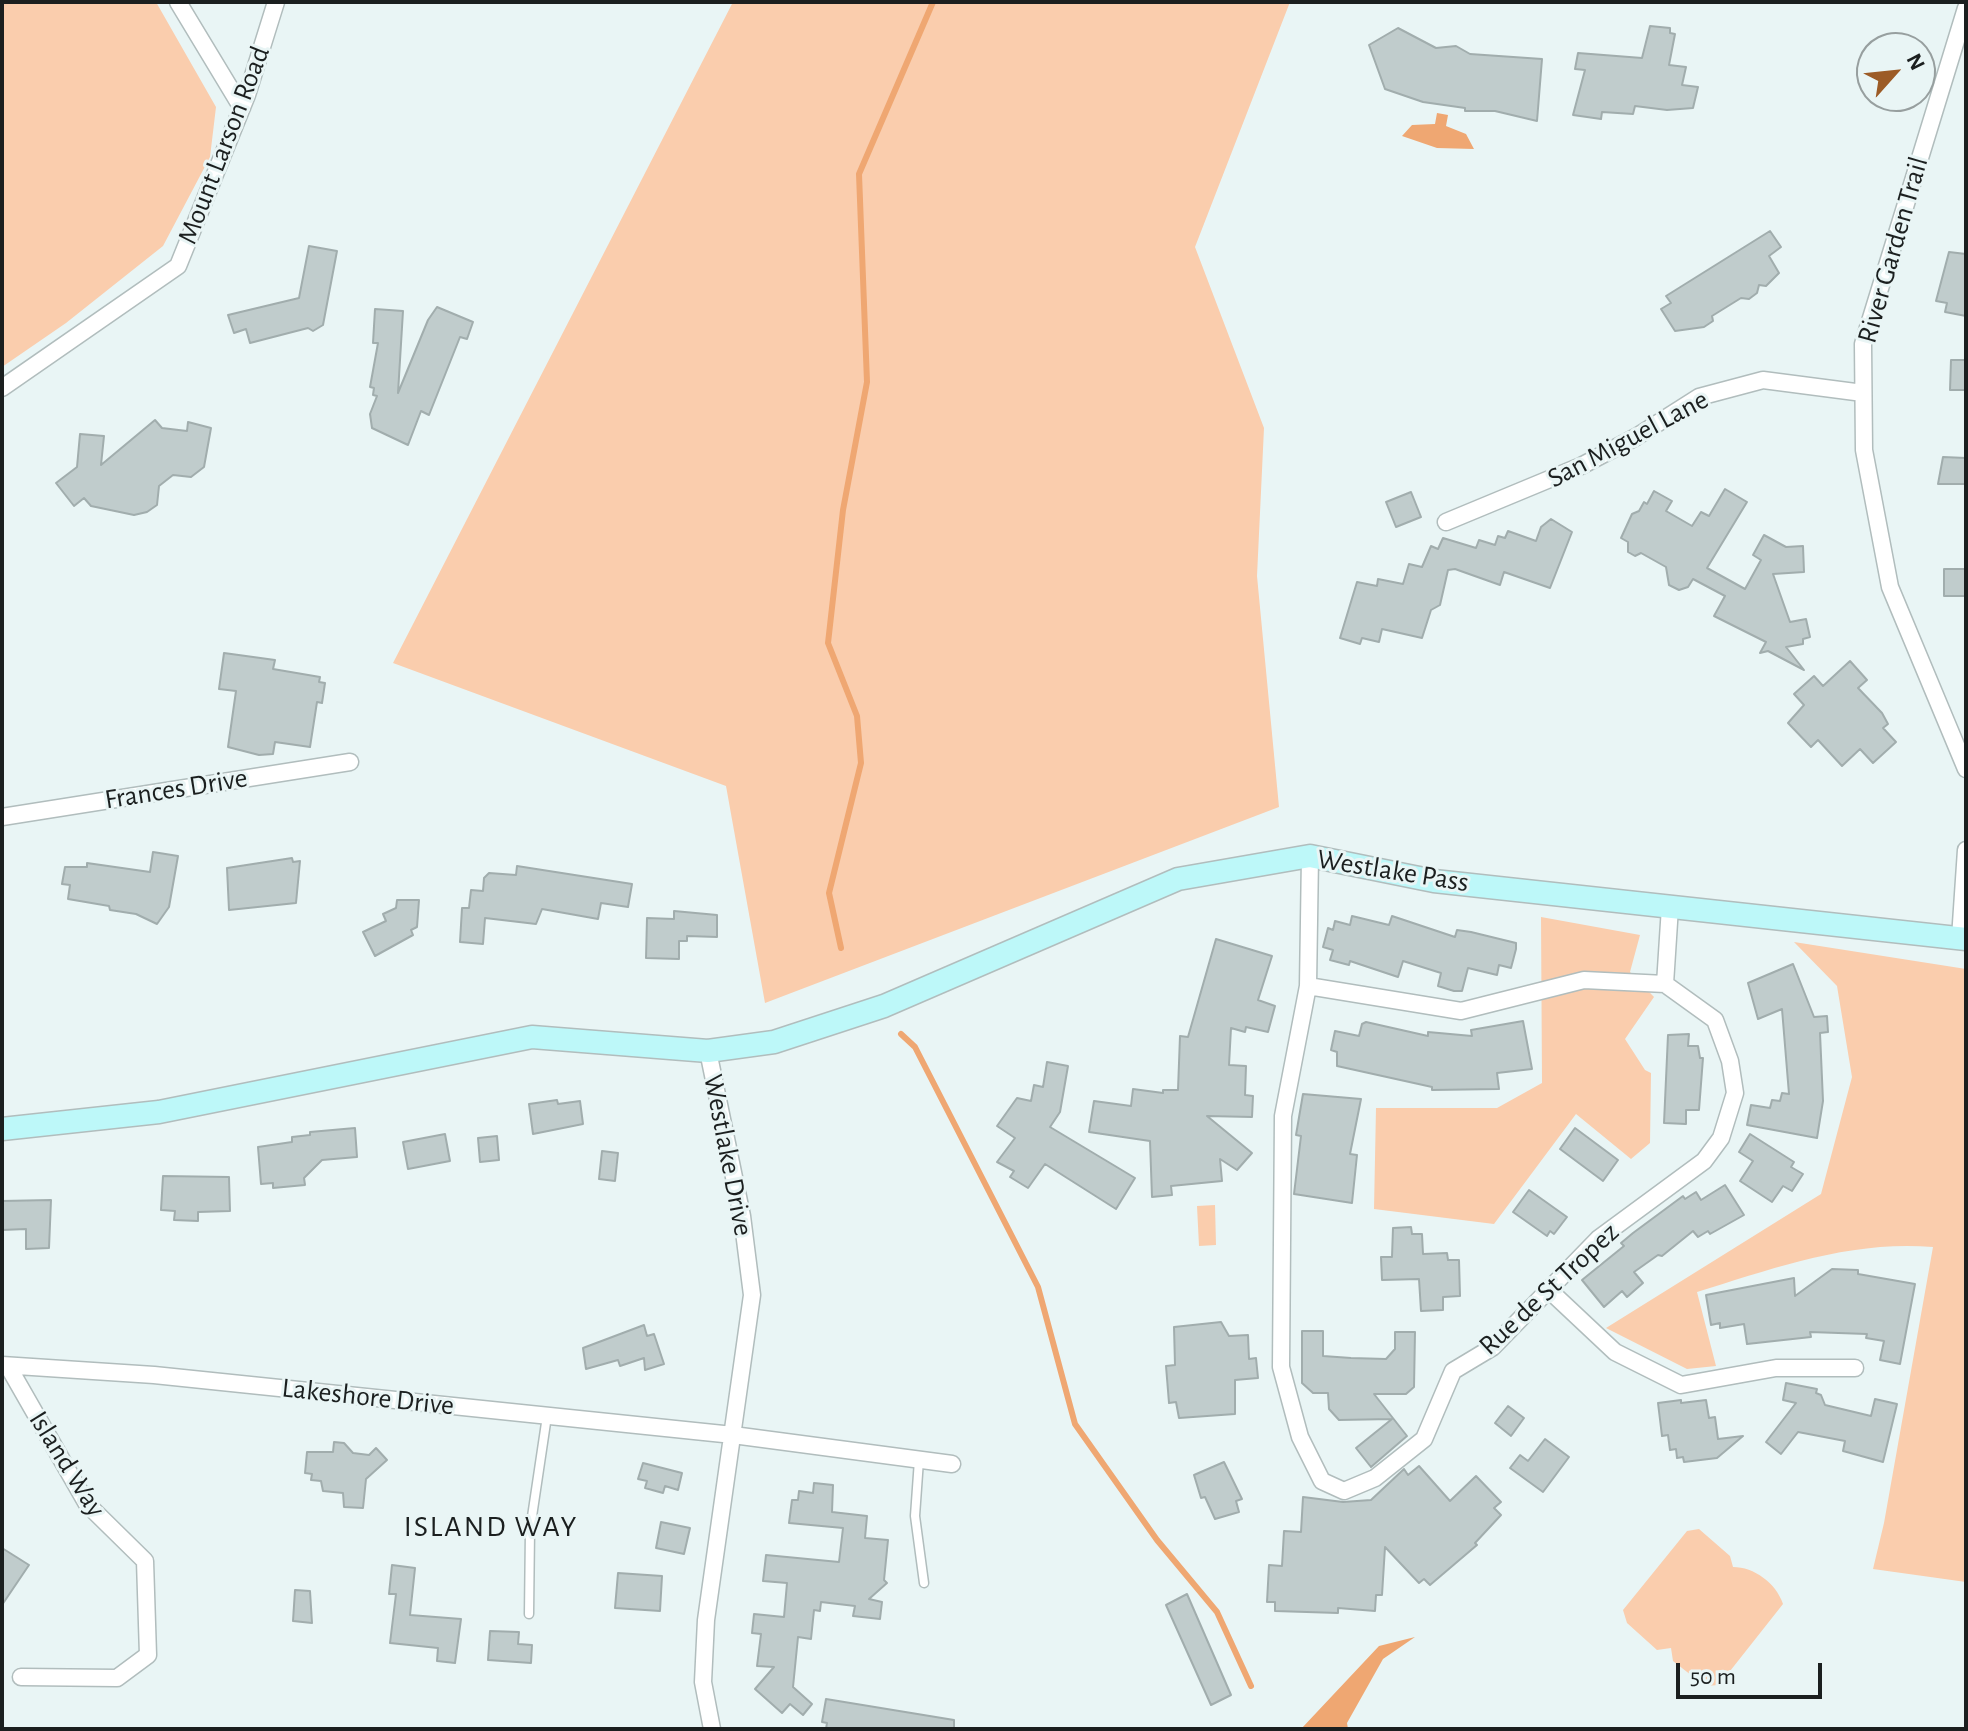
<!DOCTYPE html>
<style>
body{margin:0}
#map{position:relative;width:1968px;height:1731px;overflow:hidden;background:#e9f5f5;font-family:"Alegreya Sans",sans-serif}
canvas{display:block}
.frame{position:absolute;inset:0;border:4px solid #1b1f1f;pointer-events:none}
.north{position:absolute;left:1856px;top:32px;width:80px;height:80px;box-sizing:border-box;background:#e9f5f5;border:2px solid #979f9f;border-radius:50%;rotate:63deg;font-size:22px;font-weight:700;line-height:32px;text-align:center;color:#1b1f1f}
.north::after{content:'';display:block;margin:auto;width:28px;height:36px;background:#9c5b26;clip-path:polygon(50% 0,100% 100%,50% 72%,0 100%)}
.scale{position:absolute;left:1676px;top:1663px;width:146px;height:36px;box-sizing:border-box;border:4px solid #1b1f1f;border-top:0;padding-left:10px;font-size:24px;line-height:28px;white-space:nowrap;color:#1b1f1f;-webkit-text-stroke:6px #e9f5f5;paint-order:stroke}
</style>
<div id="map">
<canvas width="1968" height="1731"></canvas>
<div class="frame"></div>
<div class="north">N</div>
<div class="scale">50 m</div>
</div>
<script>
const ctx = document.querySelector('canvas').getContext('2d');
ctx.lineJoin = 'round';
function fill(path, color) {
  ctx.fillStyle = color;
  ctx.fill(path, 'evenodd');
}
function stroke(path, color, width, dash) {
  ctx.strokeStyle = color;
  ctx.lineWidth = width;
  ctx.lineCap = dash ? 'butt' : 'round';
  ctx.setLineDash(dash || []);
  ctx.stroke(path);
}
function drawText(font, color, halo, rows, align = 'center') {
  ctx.font = font + ' "Alegreya Sans",sans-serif';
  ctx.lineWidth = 6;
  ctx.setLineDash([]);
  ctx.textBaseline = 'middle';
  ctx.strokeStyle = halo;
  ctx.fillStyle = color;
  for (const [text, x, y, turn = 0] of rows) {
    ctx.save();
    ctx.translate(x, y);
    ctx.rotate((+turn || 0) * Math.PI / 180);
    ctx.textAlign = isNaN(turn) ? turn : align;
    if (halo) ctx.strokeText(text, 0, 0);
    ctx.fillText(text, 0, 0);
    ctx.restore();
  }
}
fill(new Path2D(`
 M2,2H156L216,107L210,157L163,246L66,323L2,367Z
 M733,2H1290L1195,247L1264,428L1257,576L1279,807L765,1003L726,786L393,663Z
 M1541,917L1640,935L1630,972L1654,997L1625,1039L1645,1070L1651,1073L1650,1143L1631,1159L1576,1114L1494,1224L1374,1209L1376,1108H1497L1542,1083Z
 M1794,942L1966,969V1582L1873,1569L1884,1523L1933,1247C1851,1240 1774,1268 1697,1292L1716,1366L1687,1369L1606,1328L1821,1194L1852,1077L1837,986Z
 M1215,1205L1216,1245L1199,1246L1197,1206Z
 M1699,1529L1730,1556L1733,1567C1754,1567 1776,1583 1783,1604L1719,1685L1705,1686L1673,1661L1671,1648L1657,1650L1627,1623L1623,1610L1687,1531Z`), '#facdad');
fill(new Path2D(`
 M1437,113L1448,115L1446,126L1466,134L1474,149L1437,148L1402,136L1412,125L1435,124Z
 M1415,1637L1383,1659L1347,1723L1348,1729H1301L1379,1646Z`), '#efa772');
stroke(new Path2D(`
 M841,948L829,893L861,763L857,716L828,643L843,510L867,382L859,174L933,2
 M901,1034L915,1047L1038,1287L1075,1424L1157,1540L1217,1612L1251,1686`), '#efa772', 6);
const building = new Path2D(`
 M1650,26L1670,28V33L1675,34L1669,65L1686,67L1682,85L1698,87L1693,108L1667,110L1635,106L1633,114L1602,112L1601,119L1573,115L1585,70L1575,69L1578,53L1642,58Z
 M1398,28L1436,48L1456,46L1470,54L1542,59L1537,121L1495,111H1465V108L1423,102L1385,89L1369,45Z
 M1770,231L1781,247L1769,256L1779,273L1766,286L1759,285L1757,293L1749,299L1741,298L1712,316L1713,321L1704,327L1675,331L1661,309L1671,303L1666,296Z
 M309,246L337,251L323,325L313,331L308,328L250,343L246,329L234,333L228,315L299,298Z
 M1949,252L1966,254V316L1945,312L1947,303L1936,301Z
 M437,307L473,322L467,339L460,337L429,415L421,411L408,445L372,428L370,414L377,396L373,395L374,388L370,387L378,343H373L375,309L403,311L398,393L428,320Z
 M1951,360H1966V390H1950Z
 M155,420L162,428L187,431L188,422L211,428L204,467L191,477L173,475L159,486L157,505L147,512L134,515L91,506L84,498L74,506L56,483L77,467L80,434L104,436L101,465Z
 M1943,457L1966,458V484H1938Z
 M1725,489L1747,502L1707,568L1745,589L1761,560L1753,555L1764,535L1786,547L1803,546L1804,572L1773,574L1790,622L1806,619L1810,637L1803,639V644L1786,647L1804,670L1768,651L1760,653L1766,642L1714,616L1725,596L1693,579L1688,587L1679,590L1669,585L1666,567L1641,553L1635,556L1628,552V542L1621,538L1632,514L1639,511L1644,502L1647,504L1654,491L1672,501L1666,511L1692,526L1701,512L1709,516Z
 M1411,492L1421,517L1396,527L1386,502Z
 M1551,519L1572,532L1550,588L1504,572L1500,585L1455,569L1448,570L1440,605L1431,610L1422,638L1382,629L1379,642L1362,638L1360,644L1340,638L1357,582L1377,586L1378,579L1403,584L1409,564L1422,567L1431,546L1438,549L1443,538L1476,548L1479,540L1495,545L1498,536L1505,538L1508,531L1536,541L1541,527Z
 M1944,569H1966V596H1944Z
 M224,653L275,660L273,669L320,677L319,682L325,683L322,703L317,702L310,747L275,742L273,754L259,755L228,747L236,691L219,689Z
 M1850,661L1867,680L1858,688L1882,713L1888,724L1883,728L1896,742L1873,763L1860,749L1842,766L1818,740L1811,747L1788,723L1804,705L1794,694L1814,676L1823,686Z
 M153,852L178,856L169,907L157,924L136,914L110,910L109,906L68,899L70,885L62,884L65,867H87V863L150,872Z
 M292,858L293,862L300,861L296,903L229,910L227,868Z
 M517,866L632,884L628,907L601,903L598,919L542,909L536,924L485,918L483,944L460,942L462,908H469L471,890L483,891L484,878L489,873L516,875Z
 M397,900H419L417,927L411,930L413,935L375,956L363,932L386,921L383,914L396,908Z
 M674,911L717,915V937L687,936V941H679V959L646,958L647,918L674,919Z
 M1352,916L1389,925L1392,916L1455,937L1457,930L1471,932L1516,943V949L1511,968L1499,965L1497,975L1468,968L1462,991H1454L1438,986L1441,973L1403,961L1398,977L1350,961L1349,965L1330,960L1333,950L1323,947L1328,928L1333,930L1335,921L1350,925Z
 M1216,939L1272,956L1258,1000L1275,1006L1268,1032L1246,1027L1245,1032L1231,1028L1229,1065L1246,1066L1245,1095L1253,1096L1252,1117L1207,1116L1252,1153L1237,1170L1220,1159L1222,1181L1171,1186L1172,1195L1152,1197L1150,1141L1089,1132L1094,1101L1131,1106L1133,1089L1163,1093V1090H1178L1180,1036L1188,1037Z
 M1793,964L1814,1017L1827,1016L1828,1032L1820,1033L1823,1101L1817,1138L1747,1125L1751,1105L1770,1108L1772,1100L1780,1101L1782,1093L1789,1094L1782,1009L1758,1019L1748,983Z
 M1523,1021L1532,1069L1497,1073L1499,1089L1432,1090V1087L1337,1066V1052L1331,1050L1335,1031L1359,1036L1362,1024L1366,1022L1428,1036V1032L1472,1036L1471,1030Z
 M1689,1034L1688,1046H1698L1700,1058H1703L1699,1110H1686V1124L1664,1123L1668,1035Z
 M1047,1062L1068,1066L1060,1112L1050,1127L1135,1178L1116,1209L1045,1164L1028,1188L1010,1177L1014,1171L997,1162L1015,1138L997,1126L1017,1098L1031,1101L1034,1085L1043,1087Z
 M1303,1094L1361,1099L1350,1154L1357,1155L1352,1203L1294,1194L1301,1136L1296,1135Z
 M557,1100L558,1104L580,1101L583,1124L533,1134L529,1104Z
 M355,1128L357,1157L322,1160L304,1178L305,1185L273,1188V1183L261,1184L258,1147L292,1142V1137L310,1135V1132Z
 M1575,1128L1618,1160L1603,1181L1560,1149Z
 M445,1134L450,1161L408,1169L403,1142Z
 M1750,1134L1794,1162L1791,1167L1803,1174L1792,1191L1783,1186L1772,1202L1740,1181L1753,1161L1739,1152Z
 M497,1136L499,1160L480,1162L478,1138Z
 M602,1151L618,1153L615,1181L599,1179Z
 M163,1176L229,1177L230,1211L198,1212V1221L174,1220L175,1211L161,1210Z
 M1725,1185L1744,1215L1710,1234L1708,1231L1698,1237L1693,1231L1662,1256L1658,1255L1634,1272L1643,1283L1627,1297L1622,1291L1604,1307L1582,1280L1624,1246L1621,1243L1633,1233L1683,1196L1685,1199L1696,1192L1701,1200Z
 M1529,1190L1567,1217L1554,1234L1550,1231L1547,1236L1513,1212Z
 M51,1200L49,1248L26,1249V1229L2,1230V1201Z
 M1411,1227L1412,1234H1422L1423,1254L1447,1253L1448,1260H1459L1460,1296L1443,1297V1310L1421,1311L1419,1279L1382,1280L1381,1257H1392L1393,1228Z
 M1832,1269L1858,1270V1274L1915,1284L1900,1364L1880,1360L1884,1341L1866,1338L1867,1334L1810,1332L1811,1337L1747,1344L1744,1324L1720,1328V1323L1711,1325L1706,1295L1794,1278L1795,1296Z
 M1221,1322L1229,1336L1248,1335L1249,1359L1256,1358L1258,1378L1235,1380V1414L1179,1418L1176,1402L1169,1403L1166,1366L1175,1365L1174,1327Z
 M644,1325L647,1336L654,1334L664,1364L645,1370L644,1358L620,1366L618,1360L586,1369L583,1348Z
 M1302,1331H1323V1356L1351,1358L1386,1359L1395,1349V1332H1415L1414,1387L1406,1394H1374L1407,1436L1371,1467L1356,1448L1392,1419L1339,1420L1329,1409L1328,1393H1313L1302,1383Z
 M1786,1383L1817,1389L1816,1393L1821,1395L1825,1405L1871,1416L1875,1399L1897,1404L1883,1462L1843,1451L1845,1441L1798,1432L1781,1454L1766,1442L1796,1403L1783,1400Z
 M1681,1400V1403L1706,1400L1709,1418L1715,1417L1718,1439L1743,1436L1717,1458L1684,1462L1683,1457L1677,1458L1676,1449L1670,1450L1668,1435L1662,1436L1658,1403Z
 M1508,1406L1524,1418L1511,1436L1495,1423Z
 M1545,1439L1569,1457L1543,1492L1510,1468L1520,1455L1528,1461Z
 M334,1442L344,1443L353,1453L369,1455L376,1448L387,1460L366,1479L363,1508L344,1507L343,1493L323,1491L321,1481L311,1480L312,1474L305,1473L307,1452H333Z
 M1224,1462L1242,1499L1236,1501L1239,1512L1215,1519L1205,1497L1201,1498L1194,1475Z
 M643,1463L682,1473L678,1490L665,1486L663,1493L645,1488L647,1481L638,1479Z
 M1419,1466L1450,1501L1476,1476L1501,1502L1494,1508L1501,1515L1475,1543L1477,1545L1430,1585L1424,1579L1419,1583L1385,1547L1382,1595H1376L1375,1611L1338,1608V1613L1275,1611V1602H1267L1269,1565L1282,1566L1284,1531L1301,1532L1303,1497L1343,1502L1371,1500L1404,1469L1408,1475Z
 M814,1483L833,1485L832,1512L867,1516L865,1538L888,1540L884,1580L887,1583L869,1599L882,1602L880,1619L853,1616L855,1606L821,1602L820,1611L814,1610L811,1639L798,1637L793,1687L812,1704L803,1715L790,1704L782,1713L755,1689L774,1667L757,1666L761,1634L752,1633L754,1614L784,1617L787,1583L763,1581L766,1555L839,1562L843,1528L789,1523L792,1500H798L799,1491L813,1493Z
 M661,1522L690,1528L684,1554L656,1548Z
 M2,1548L29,1565L2,1605Z
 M392,1565L415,1568L410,1615L461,1619L455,1663L437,1661L438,1648L390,1643L396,1594H389Z
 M618,1573L662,1576L660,1611L615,1608Z
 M295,1590L310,1591L312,1623L293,1621Z
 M1187,1594L1231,1695L1211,1705L1166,1605Z
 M490,1631L519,1632L518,1644L532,1645L531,1663L488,1660Z
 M826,1699L954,1720V1729H826L827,1723L822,1722Z`);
fill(building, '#c0cccc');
stroke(building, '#a1adad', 2);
const lane = new Path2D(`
 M919,1460L915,1516L924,1583
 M529,1614L530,1530L547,1416`);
const street = new Path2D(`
 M178,2L242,108
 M1966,8L1863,344L1864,450L1890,587L1966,769
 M2,388L178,266L247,95L276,2
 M1446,522L1581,466L1636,437L1699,397L1763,380L1863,393
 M2,817L350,762
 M1960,938L1966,850
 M1665,984L1670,907
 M1308,986L1461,1011L1584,980L1665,984L1715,1020L1730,1061L1735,1093L1721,1138L1704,1161L1598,1239L1493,1347L1453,1371L1424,1439L1375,1478L1344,1491L1322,1481L1300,1437L1281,1367L1283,1116L1308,986L1310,856
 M708,1051L742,1216L752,1295L706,1620L703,1682L712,1729
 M1549,1290L1615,1352L1681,1385L1776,1368H1855
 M2,1365L154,1375L733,1435L952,1464
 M8,1366L87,1504L145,1561L148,1655L117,1678L21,1677`);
const secondary = new Path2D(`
 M2,1129L159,1112L532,1037L708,1051L774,1042L884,1006L1178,879L1310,856L1434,881L1966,939`);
stroke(lane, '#b1bdbd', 11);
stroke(street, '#b1bdbd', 19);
stroke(secondary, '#b1bdbd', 25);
stroke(lane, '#fff', 8);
stroke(street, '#fff', 16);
stroke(secondary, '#bdf8f9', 22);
drawText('28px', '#1b1f1f', '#e9f5f5', [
 ["Mount Larson Road",224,145,-69],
 ["River Garden Trail",1893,250,-74],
 ["San Miguel Lane",1628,439,-28],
 ["Frances Drive",176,789,-9],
 ["Westlake Pass",1393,871,9],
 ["Westlake Drive",728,1155,79],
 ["Rue de St Tropez",1549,1289,-43],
 ["Lakeshore Drive",368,1397,6],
 ["Island Way",67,1464,58]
]);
ctx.letterSpacing = '2px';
drawText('30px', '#1b1f1f', '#e9f5f5', [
 ["ISLAND WAY",491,1527]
]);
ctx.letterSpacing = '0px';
</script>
